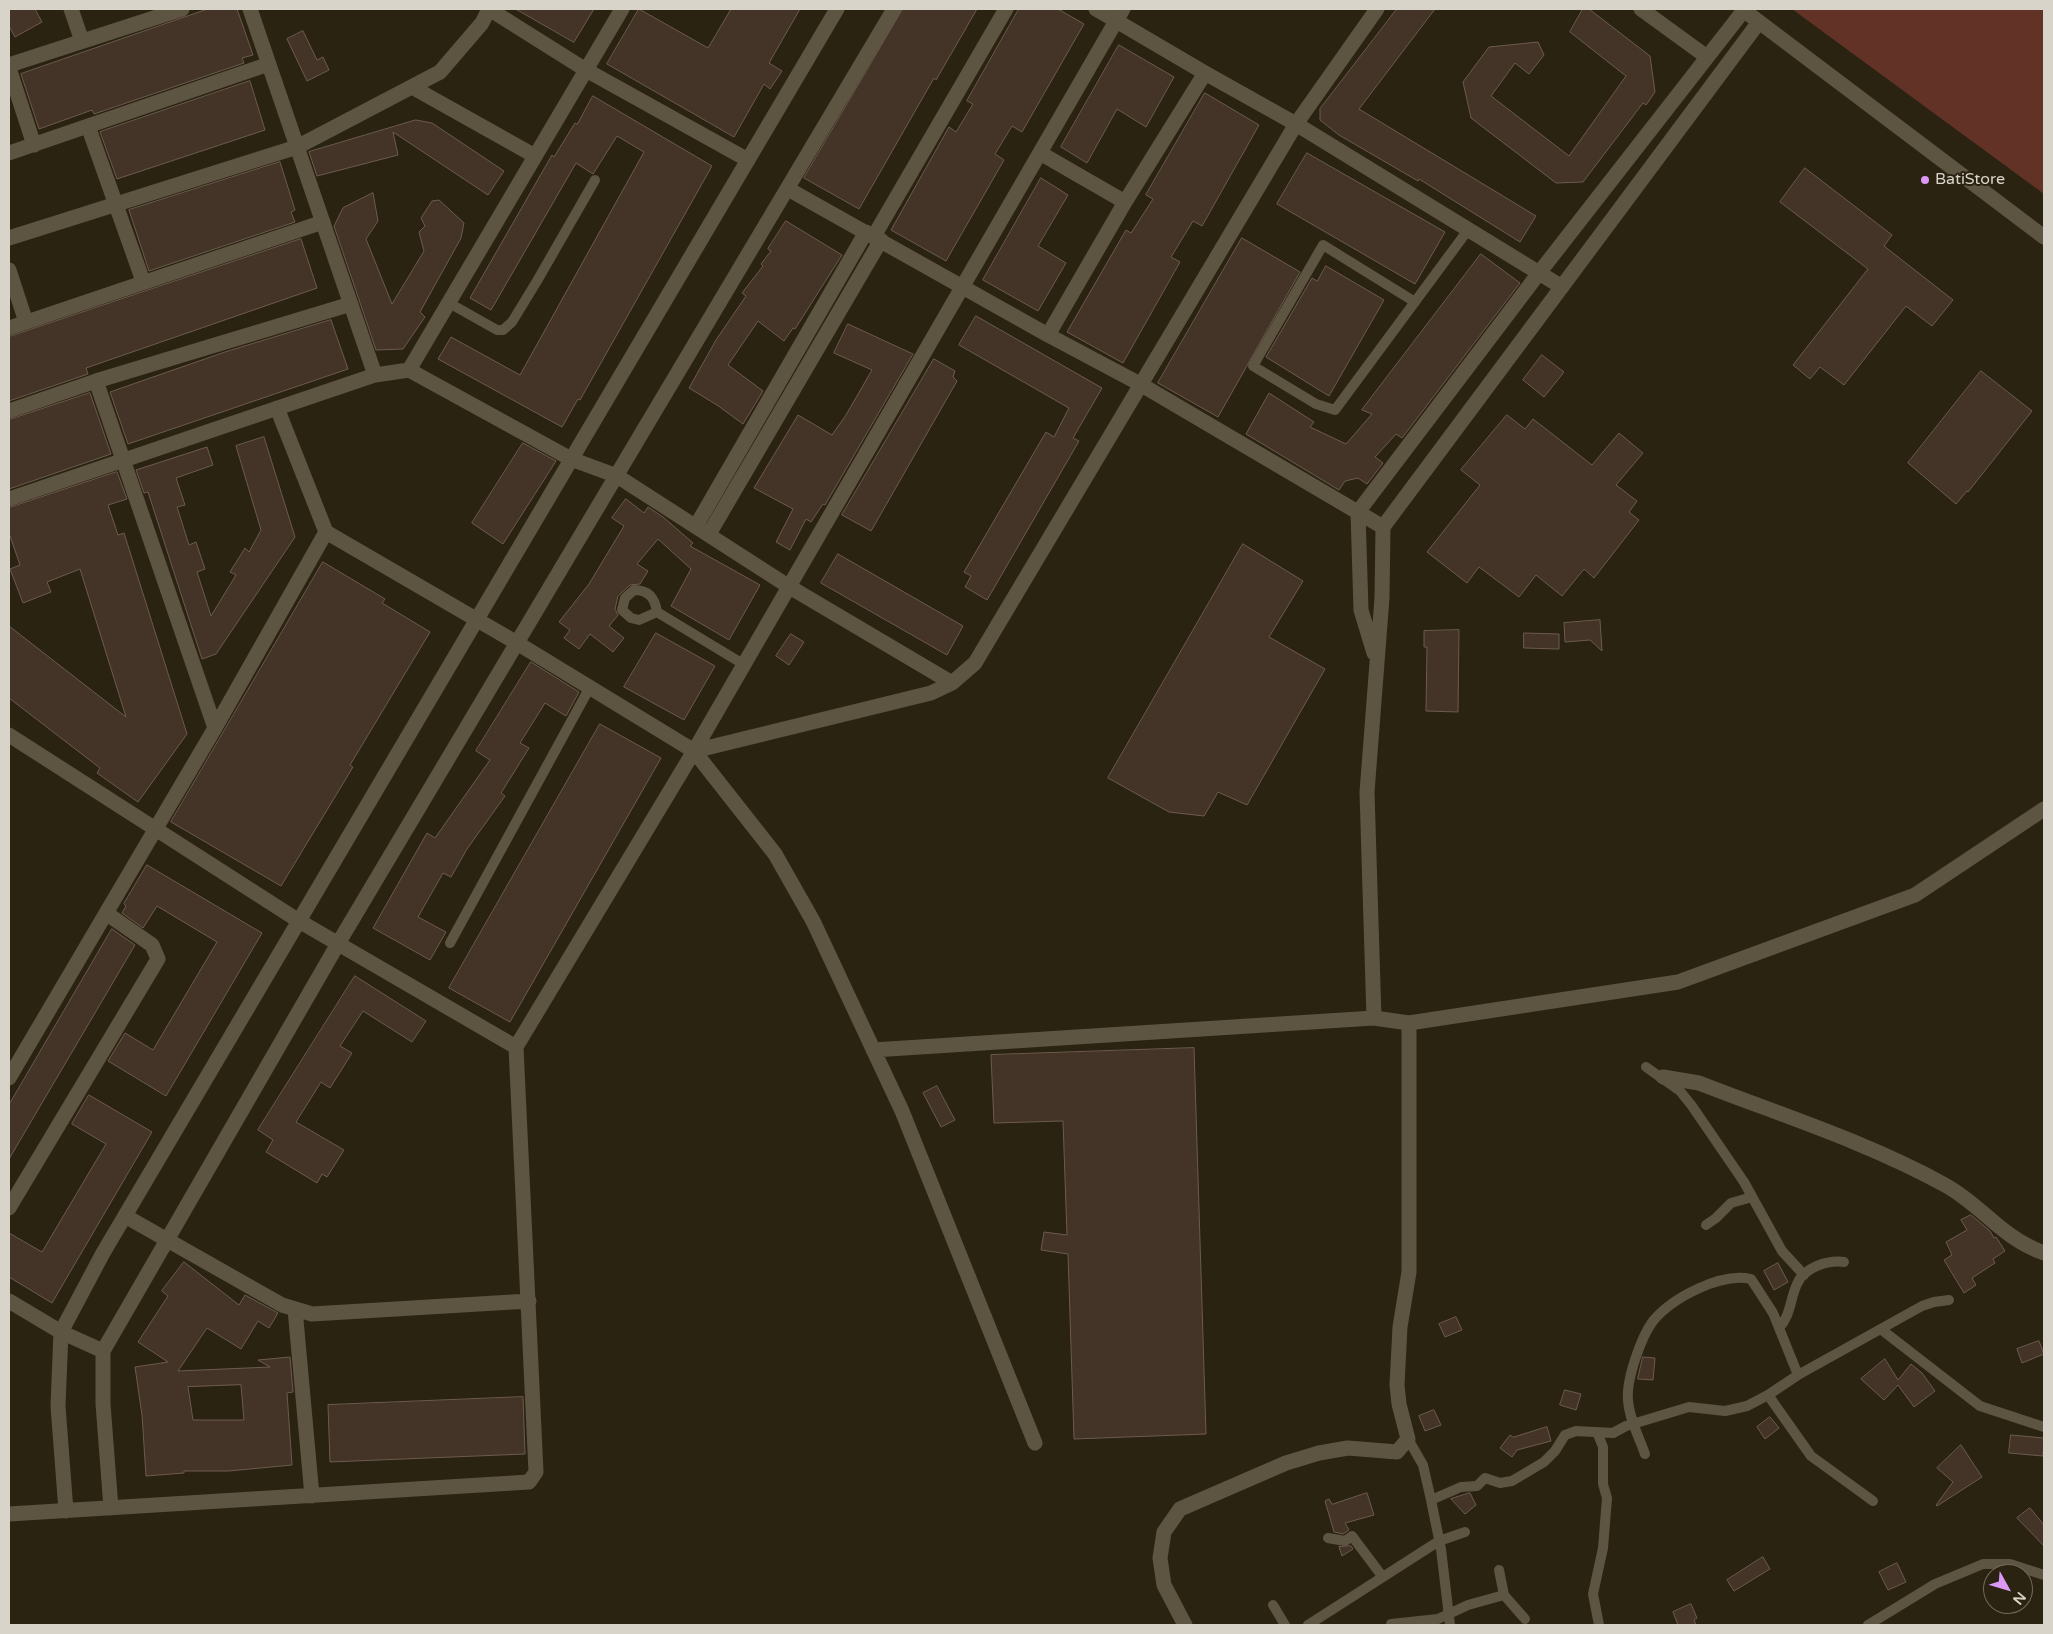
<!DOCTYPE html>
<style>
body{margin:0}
#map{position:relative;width:2053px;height:1634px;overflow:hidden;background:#2b2312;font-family:"Varela Round",sans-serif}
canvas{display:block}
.frame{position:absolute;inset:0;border:10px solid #d9d4c9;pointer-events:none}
.north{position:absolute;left:1983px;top:1564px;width:50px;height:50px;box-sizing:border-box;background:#2b2312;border:1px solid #716a5b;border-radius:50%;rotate:129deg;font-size:14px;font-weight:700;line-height:20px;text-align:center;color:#d9d4c9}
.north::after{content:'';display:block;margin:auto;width:18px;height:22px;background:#db99f5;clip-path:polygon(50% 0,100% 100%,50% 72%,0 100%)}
</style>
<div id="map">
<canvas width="2053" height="1634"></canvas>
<div class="frame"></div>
<div class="north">N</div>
</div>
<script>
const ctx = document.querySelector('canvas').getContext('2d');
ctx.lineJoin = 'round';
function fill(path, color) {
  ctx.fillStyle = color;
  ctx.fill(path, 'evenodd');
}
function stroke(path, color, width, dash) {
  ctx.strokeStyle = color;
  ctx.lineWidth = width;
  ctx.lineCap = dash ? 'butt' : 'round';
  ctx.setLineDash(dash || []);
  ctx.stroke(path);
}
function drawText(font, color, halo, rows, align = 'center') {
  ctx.font = font + ' "Varela Round",sans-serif';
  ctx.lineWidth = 4;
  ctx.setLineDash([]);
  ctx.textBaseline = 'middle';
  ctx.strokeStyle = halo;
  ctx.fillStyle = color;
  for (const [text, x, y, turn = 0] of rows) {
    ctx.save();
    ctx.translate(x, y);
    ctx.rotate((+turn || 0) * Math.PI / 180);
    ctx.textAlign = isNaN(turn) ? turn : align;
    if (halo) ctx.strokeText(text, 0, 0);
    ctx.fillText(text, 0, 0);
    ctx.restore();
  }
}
fill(new Path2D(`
 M1792,9H2044V194Z`), '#633226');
const building = new Path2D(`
 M9,9H35L42,22L15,37L9,26Z
 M208,9H237L253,55L242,58L244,63L94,114L92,110L39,129L21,74Z
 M516,9H594L574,42Z
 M639,9L708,48L731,9H800L769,63L782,71L770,89L764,84L734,137L607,64Z
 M903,9H977L936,80L934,78L859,209L804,178Z
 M1019,9H1058L1084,24L1022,132L1012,126L995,154L1004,160L946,261L891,230L949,127L956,132L973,104L967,101Z
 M1397,9H1435L1359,109L1536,216L1520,242L1419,179L1418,181L1339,135L1320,120V109Z
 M1583,9H1589L1650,56L1655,92L1646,105L1643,103L1583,182L1556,183L1471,118L1463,82L1489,47L1538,42L1544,55L1529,74L1515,63L1491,96L1569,156L1626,76L1570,32Z
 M303,31L317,60L323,57L329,70L307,81L287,39Z
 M1119,45L1174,77L1146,127L1117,109L1087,163L1061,147Z
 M250,81L265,130L117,179L100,132Z
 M1205,93L1259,125L1202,226L1193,221L1171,257L1180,262L1123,363L1067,332L1126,230L1131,233L1153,199L1146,195Z
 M593,96L712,166L580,400L578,399L562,427L438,359L451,337L520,375L644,152L617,136L593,174L576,163L491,310L470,298L552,155L554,157L575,123L577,124Z
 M416,120L432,123L504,171L488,195L393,132L398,155L317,176L309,152Z
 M1307,153L1445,232L1415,284L1277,204Z
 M280,162L295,210L291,212L295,222L149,271L129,210Z
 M1805,168L1892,235L1884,246L1953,300L1932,326L1906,306L1844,385L1820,367L1810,379L1793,365L1868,269L1780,202Z
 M1041,178L1068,195L1038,246L1066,263L1038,311L983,280Z
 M373,193L378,221L366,239L392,304L424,251L419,232L425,226L421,218L432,201L439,200L464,223L461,238L420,312L425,317L403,349L376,350L334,226L343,208Z
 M786,221L842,255L795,329L793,328L784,341L758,321L728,365L763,391L743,424L717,405L689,388L716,340L746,296L742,293L763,266L761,264L771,251L768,249Z
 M1242,238L1300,272L1218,417L1158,383Z
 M301,239L317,288L86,368L88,374L9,401V337Z
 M1481,254L1520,283L1402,438L1396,434L1375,457L1383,463L1367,484L1358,478L1345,481L1339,490L1246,434L1269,393L1314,422L1310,427L1346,444L1372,414L1362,410Z
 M1326,266L1384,300L1329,396L1266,357L1312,278L1317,281Z
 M976,316L1102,388L1073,438L1079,441L987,600L965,587L971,576L964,572L1046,432L1054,437L1069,408L959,345Z
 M331,320L348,369L128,444L110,392L225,352Z
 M848,324L913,354L825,505L823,504L811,522L806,519L790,550L776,542L793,509L754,488L798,415L832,435L846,415L872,370L834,353Z
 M1542,355L1564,372L1544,397L1523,380Z
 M934,359L955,371L953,377L957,381L871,531L842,515Z
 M1981,371L2032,411L1968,492L1967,491L1956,504L1908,463Z
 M90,393L111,454L9,489V420Z
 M1507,415L1525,429L1533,419L1592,465L1619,433L1643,453L1616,485L1637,501L1629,512L1639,520L1594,578L1584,569L1562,596L1536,575L1519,597L1479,567L1467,583L1427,552L1480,485L1461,470Z
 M264,437L295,537L216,654L202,659L148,492L144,493L136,470L207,447L213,465L176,478L185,505L177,507L189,545L196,542L205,569L197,572L211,616L236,575L230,572L245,548L249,552L261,530L236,446Z
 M523,443L556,461L503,544L472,523Z
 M117,472L127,499L108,505L118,535L124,533L187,734L138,802L97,773L100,768L9,698V626L126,717L80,569L47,582L51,592L23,603L10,569L20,565L9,533V508Z
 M626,499L644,513L648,507L663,517L693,543L690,546L760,585L729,640L671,606L691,569L658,539L637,564L648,571L640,584L630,585L618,596L615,609L618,615L609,626L624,638L613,652L590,634L579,649L564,638L570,630L559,622L589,584L624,526L612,518Z
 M1243,544L1303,581L1269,637L1325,669L1247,805L1218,792L1204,816L1169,812L1108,778Z
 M838,554L963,626L947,655L821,583Z
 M323,562L385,599L382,603L430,632L350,765L353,767L281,886L171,822Z
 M1600,620L1602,651L1590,640L1565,642L1564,623Z
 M1459,630L1458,712L1426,711L1427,647H1424V631Z
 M656,633L715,666L684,720L624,687Z
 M1524,633L1559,634V649L1524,648Z
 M791,634L804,642L789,665L776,656Z
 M531,662L579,692L566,716L545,703L520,743L529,748L501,793L505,796L467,849L451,877L443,873L418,917L446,932L430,960L373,928L427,833L435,838L490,760L476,751Z
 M600,724L661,758L510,1022L449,988Z
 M147,865L262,933L166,1096L108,1061L125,1033L153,1050L217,942L157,906L143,928L122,913L126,906L124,904Z
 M112,929L135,945L9,1159V1105Z
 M355,976L426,1021L412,1042L363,1011L340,1046L352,1053L330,1088L321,1082L296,1122L344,1150L327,1177L322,1174L317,1183L266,1152L273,1140L258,1130Z
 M1194,1048L1206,1434L1074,1439L1068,1254L1041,1250L1044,1232L1067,1235L1063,1121L994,1123L991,1055Z
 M937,1086L955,1120L941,1127L923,1093Z
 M89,1095L152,1132L52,1303L9,1277V1233L42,1252L106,1144L72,1124Z
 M1971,1215L1990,1231L1994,1238L1996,1237L2005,1251L1993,1259L1995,1263L1972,1278L1976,1285L1964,1293L1944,1260L1952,1255L1946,1242L1967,1230L1961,1220Z
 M184,1262L239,1305L245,1295L278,1313L269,1328L258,1321L241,1349L207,1328L178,1371L270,1367L258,1360L290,1357L293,1392L287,1393L292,1465L229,1471H184V1473L146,1476L142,1415L135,1367L168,1362L138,1342L168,1296L162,1291ZM241,1385L244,1420H193L188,1387Z
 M1778,1263L1788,1282L1774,1290L1764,1271Z
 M1456,1317L1462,1330L1445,1337L1439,1324Z
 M2039,1341L2044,1354L2022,1363L2017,1349Z
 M1643,1357L1655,1358L1653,1380L1638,1379Z
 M1885,1359L1898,1380L1911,1364L1922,1373L1935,1391L1914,1407L1898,1385L1884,1400L1861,1379Z
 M1565,1390L1581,1394L1576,1410L1560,1405Z
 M523,1397L525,1454L330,1462L328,1405Z
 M1434,1410L1441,1425L1425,1431L1419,1416Z
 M1770,1417L1779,1428L1765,1439L1757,1427Z
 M1547,1427L1551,1441L1517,1450L1512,1457L1500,1448L1510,1435L1513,1437Z
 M2011,1435L2044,1438L2043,1456L2009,1453Z
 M1961,1445L1982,1477L1937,1506L1936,1505L1953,1482L1937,1468Z
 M1367,1493L1374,1515L1345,1523L1349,1530L1343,1534L1334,1532L1325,1501L1329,1499L1332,1504Z
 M1470,1493L1476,1505L1465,1514L1451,1499Z
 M2030,1508L2044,1525V1546L2017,1518Z
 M1351,1546L1353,1549L1342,1556L1339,1547Z
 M1763,1557L1770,1569L1734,1591L1727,1580Z
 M1897,1563L1906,1582L1888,1590L1879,1572Z
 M1691,1604L1697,1618L1694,1620L1696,1625H1678L1673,1612Z`);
fill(building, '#443427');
stroke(building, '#6c5b4e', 1);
stroke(new Path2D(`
 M1415,302L1323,245L1253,366L1316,404L1335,410L1468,230
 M449,303L497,330H503L512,322L537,281L595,180
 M634,590C649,590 655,598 657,612L639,620L631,618L622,610L625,598Z
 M657,612L743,664
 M450,943L590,687
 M1646,1067L1680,1091L1692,1106L1744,1182L1782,1251L1804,1275
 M1706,1225L1716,1218L1731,1203L1752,1197
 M1779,1328C1791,1315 1790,1299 1797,1284C1804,1267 1828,1260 1844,1262
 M1882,1330L1980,1406L2044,1427
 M1768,1395L1811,1456L1873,1501
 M1597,1432L1603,1447V1484L1607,1498L1603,1548L1593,1594L1599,1625
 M1408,1439L1423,1465L1431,1500L1441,1549L1450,1625
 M1645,1454C1639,1437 1629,1418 1628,1400C1626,1380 1641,1337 1653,1321C1672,1298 1721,1272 1751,1279L1773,1313L1798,1375
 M1431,1500L1461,1487L1477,1486L1485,1478L1500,1483L1512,1481L1544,1462L1555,1451L1565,1435L1576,1431L1613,1433L1626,1426L1689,1407L1725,1411L1747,1406L1768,1395L1798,1375L1922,1306L1934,1302L1949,1300
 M1328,1538L1345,1541L1352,1536L1382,1576
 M1499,1570L1504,1595L1525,1619
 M1273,1605L1285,1625
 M1391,1624L1438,1619L1468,1605L1504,1595
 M1308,1625L1439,1541L1465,1532
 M1868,1625L1935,1584L1983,1564H2010L2044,1575`), '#5d5542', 10);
stroke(new Path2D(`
 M71,9L82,41
 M489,9L586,70L748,160
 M1096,9L1205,73L1296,124L1562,287
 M1641,9L1707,57
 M9,65L182,9
 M9,68L34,145
 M412,87L535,156
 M88,126L143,281
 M9,153L269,64
 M1040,153L1125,202
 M788,189L1048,335L1140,384L1383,527
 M874,236L1006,9
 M9,238L297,147L440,72L482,23L489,9
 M9,270L26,322
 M9,328L323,222
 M1048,335L1125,202L1205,73
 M409,370L571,459L617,476L788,586L952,683
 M375,375L409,370L622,9
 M96,381L215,728
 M277,408L326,532L517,643L694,751L775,854L813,921L902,1111L1035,1443
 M9,411L96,381L351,304
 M9,499L375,375L250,9
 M696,526L866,232
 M709,534L881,240
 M1374,653L1361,610L1358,512L1539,273L1744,10
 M9,735L299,921L516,1047
 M694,751L931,693L952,683L975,663L1296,124L1377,9
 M1374,1018L1409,1023L1678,982L1915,895L2044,809
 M873,1050L1374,1018L1367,792L1382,598L1383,527L1759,22
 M1663,1077L1699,1083C1781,1115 1867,1142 1945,1185C1983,1206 2000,1237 2044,1253
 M9,1078L215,728L326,532
 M9,1208L158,959L152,945L106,913
 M125,1216L282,1305L312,1314L529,1301
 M9,1301L61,1332L103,1351
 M295,1309L312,1496
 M111,1508L103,1404V1351L339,942L894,9
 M66,1511L58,1406L61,1332L103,1253L837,9
 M9,1514L529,1482L536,1472L516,1047L694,751L1123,9
 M1185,1625L1164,1585L1160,1558L1164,1532L1180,1509L1286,1463L1319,1453L1348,1448L1397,1452L1408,1439L1399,1404L1397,1385L1400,1327L1409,1272V1023`), '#5d5542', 15);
stroke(new Path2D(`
 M1742,9L2044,237`), '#5d5542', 15);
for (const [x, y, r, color] of [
 [1925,180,5,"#db99f5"]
]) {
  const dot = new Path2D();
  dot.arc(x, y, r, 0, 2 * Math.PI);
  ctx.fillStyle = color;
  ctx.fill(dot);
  stroke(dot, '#2b2312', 2);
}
drawText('16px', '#d9d4c9', '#2b2312', [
 ["BatiStore",1935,180]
], 'left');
</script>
